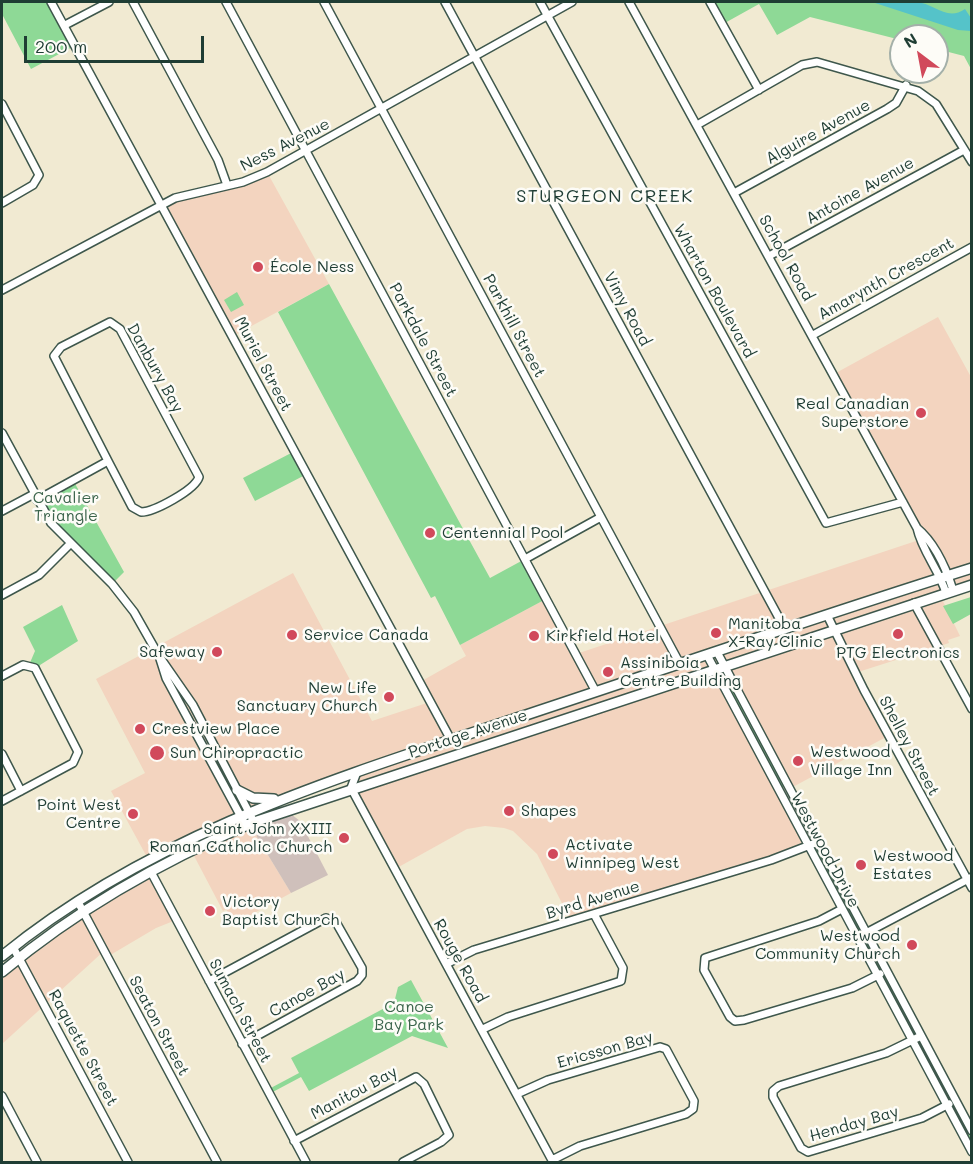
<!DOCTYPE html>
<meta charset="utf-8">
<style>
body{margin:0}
#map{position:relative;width:973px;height:1164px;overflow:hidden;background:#f1ead2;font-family:Mali,sans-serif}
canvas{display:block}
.frame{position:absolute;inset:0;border:3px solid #1f3d34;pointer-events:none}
.north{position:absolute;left:889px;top:24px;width:60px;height:60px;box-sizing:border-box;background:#fdfcf7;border:2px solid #a4b0a9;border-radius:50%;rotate:328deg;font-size:16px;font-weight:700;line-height:24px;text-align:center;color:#1f3d34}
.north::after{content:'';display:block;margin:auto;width:21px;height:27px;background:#d1495b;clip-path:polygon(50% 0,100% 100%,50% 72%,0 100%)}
.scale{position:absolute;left:24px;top:36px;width:180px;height:27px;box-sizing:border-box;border:3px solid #1f3d34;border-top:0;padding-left:8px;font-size:18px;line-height:21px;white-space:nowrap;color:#1f3d34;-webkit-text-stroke:4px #fdfcf7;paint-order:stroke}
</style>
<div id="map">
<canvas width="973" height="1164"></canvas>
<div class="frame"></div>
<div class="north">N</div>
<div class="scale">200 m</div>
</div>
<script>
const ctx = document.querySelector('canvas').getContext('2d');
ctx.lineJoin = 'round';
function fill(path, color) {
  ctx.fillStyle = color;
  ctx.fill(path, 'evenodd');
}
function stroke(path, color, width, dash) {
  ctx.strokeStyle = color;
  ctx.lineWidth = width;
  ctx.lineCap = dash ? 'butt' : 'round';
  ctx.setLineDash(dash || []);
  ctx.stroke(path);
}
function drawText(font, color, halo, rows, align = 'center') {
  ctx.font = font + ' Mali,sans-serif';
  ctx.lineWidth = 5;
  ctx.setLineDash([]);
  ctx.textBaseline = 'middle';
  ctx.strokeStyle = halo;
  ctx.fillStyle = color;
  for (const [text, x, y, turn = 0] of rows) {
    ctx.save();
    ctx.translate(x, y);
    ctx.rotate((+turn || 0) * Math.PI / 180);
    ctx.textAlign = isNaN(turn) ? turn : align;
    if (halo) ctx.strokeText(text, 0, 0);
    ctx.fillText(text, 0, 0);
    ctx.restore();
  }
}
fill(new Path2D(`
 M267,172L329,284L233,336L162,205L243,182Z
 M938,317L971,377V585L940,595L960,636L948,640L949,643L855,673L888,736L789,789L724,666L809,845L571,921L537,854L513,831L504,828L485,826L467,829L395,869L351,788L356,773L148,859L111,791L145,773L96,679L293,573L372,721L430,702L420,682L466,656L460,645L546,599L576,654L919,540L917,528L834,374Z
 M254,823L257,837L291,893L234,924L226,909L223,911L192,852Z
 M151,872L176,920L156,928L107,957L104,951L2,1044V972Z`), '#f3d4bf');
fill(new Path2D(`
 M287,811L300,821L328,875L291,893L257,837L254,822Z`), '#cfc0bb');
fill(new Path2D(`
 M2,2H51L76,45L31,69L2,14Z
 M711,2H971V69L964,56L937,49V36H901V40L810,17L777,35L759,4L723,24Z
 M329,284L490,578L525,559L546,599L460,645L435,596L431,598L278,312Z
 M237,292L244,305L231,312L224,300Z
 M295,451L307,474L255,501L243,478Z
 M73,480L124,572L112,584L60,533L37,500Z
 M971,597V614L953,624L943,606Z
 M62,605L78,641L40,665L38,673L29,665L35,651L23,627Z
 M723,665L787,785L778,789L713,669Z
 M818,842L971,1131V1152L809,845Z
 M411,980L448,1048L412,1036L309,1091L301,1077L269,1094L267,1090L299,1073L291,1058L394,1003L398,987Z`), '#8ed996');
fill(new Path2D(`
 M872,2C887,1 901,1 916,2C934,3 947,22 965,9L971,18V31L958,30Z`), '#55c3c9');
const minor = new Path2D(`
 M51,2L451,740
 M133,2L218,160L227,185
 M226,2L596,692
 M324,2L680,664
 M445,2L785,629
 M540,2L826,523L903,502
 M629,2L917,528C922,551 939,570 946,593
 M710,2L759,90
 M65,25L109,2
 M2,104L39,175L33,185L2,203
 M697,125L802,65L817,62L918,91L936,104L972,162
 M734,193L887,109L896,103L906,85
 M769,256L964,150
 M2,290L175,198L243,182L267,172L572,2
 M813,335L972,247
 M2,433L51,523L112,584L134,612L159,656L193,705L254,822
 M37,500L108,461L54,356L61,347L110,322L120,329L199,477C195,490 154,512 141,512L132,507L108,461
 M2,511L34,494
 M917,528C935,543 946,568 953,590
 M525,559L601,517
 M2,595L39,575L70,544
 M914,603L972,709
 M827,615L864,690L972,888
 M717,652L972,1131
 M707,655L972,1152
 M160,659L166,678L246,826
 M2,676L23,665L35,668L78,752L73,763L2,801
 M2,754L21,791
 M357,772L351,788L553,1162
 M151,872L306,1162
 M78,902L217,1162
 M842,909L819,921L705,958L704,970L730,1017L735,1021L744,1020L852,988L880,974
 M864,934L972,877
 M13,947L128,1162
 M446,964L474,950L771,860L818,842
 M209,981L326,918L337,924L362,968V975L357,981L242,1044
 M483,1029L508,1017L621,981L623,968L594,914
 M921,1036L886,1053L779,1086L773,1091V1097L801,1148L808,1152L922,1118L949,1104
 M517,1094L548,1080L660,1047L666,1049L694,1101L693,1109L686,1114L580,1146L552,1160
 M2,1096L37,1162
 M294,1141L416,1077L424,1084L449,1135L441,1142L403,1162`);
const highway = new Path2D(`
 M237,790L253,798L274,799
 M2,956C153,832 343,776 526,715C674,666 822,615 972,568
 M2,972C76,910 164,860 254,822L972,585`);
stroke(minor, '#3e574c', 10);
stroke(highway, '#3e574c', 12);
stroke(minor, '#fff', 7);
stroke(highway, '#fff', 9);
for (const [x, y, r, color] of [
 [258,267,6,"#d1495b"],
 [921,413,6,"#d1495b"],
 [430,533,6,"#d1495b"],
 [716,633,6,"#d1495b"],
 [898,634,6,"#d1495b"],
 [292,635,6,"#d1495b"],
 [534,636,6,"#d1495b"],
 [217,652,6,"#d1495b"],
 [608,672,6,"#d1495b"],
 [389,697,6,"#d1495b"],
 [140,729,6,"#d1495b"],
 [157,753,8,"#d1495b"],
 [798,761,6,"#d1495b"],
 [509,811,6,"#d1495b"],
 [133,814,6,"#d1495b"],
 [344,838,6,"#d1495b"],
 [553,854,6,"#d1495b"],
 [861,865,6,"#d1495b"],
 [210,911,6,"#d1495b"],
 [912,945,6,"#d1495b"]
]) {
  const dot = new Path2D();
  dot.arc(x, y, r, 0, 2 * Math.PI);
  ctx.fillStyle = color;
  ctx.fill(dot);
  stroke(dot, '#fdfcf7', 2);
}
drawText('16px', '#1f3d34', '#fdfcf7', [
 ["Alguire Avenue",818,132,-29],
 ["Ness Avenue",285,145,-27],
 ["Antoine Avenue",860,191,-29],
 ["School Road",786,258,61],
 ["Amarynth Crescent",886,279,-29],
 ["Wharton Boulevard",714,291,61],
 ["Vimy Road",627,309,62],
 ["Parkhill Street",514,326,62],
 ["Parkdale Street",423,340,62],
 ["Muriel Street",263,364,62],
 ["Danbury Bay",155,368,61],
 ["Portage Avenue",468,734,-18],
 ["Shelley Street",909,746,62],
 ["Westwood Drive",825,850,62],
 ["Byrd Avenue",593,900,-17],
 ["Rouge Road",460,961,61],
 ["Canoe Bay",307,993,-29],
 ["Sumach Street",240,1011,62],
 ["Seaton Street",159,1026,62],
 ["Raquette Street",83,1048,62],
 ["Ericsson Bay",605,1050,-16],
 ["Manitou Bay",354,1093,-28],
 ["Henday Bay",854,1124,-16]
]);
drawText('16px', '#1f3d34', '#fdfcf7', [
 ["École Ness",270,267],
 ["Real Canadian",909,404,"right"],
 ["Superstore",909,422,"right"],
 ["Centennial Pool",442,533],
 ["Manitoba",728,624],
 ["X-Ray Clinic",728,642],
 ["Service Canada",304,635],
 ["Kirkfield Hotel",546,636],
 ["Safeway",205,652,"right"],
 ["PTG Electronics",898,653,"center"],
 ["Assiniboia",620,663],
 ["Centre Building",620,681],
 ["New Life",377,688,"right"],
 ["Sanctuary Church",377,706,"right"],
 ["Crestview Place",152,729],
 ["Westwood",810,752],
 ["Village Inn",810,770],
 ["Sun Chiropractic",170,753],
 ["Point West",121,805,"right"],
 ["Centre",121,823,"right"],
 ["Shapes",521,811],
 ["Saint John XXIII",332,829,"right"],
 ["Roman Catholic Church",332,847,"right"],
 ["Activate",565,845],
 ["Winnipeg West",565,863],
 ["Westwood",873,856],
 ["Estates",873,874],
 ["Victory",222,902],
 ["Baptist Church",222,920],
 ["Westwood",900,936,"right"],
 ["Community Church",900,954,"right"]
], 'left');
drawText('16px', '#3b644c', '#fdfcf7', [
 ["Cavalier",66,498],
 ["Triangle",66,516],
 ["Canoe",409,1007],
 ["Bay Park",409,1025]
]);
ctx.letterSpacing = '1.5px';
drawText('18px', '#1f3d34', '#fdfcf7', [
 ["STURGEON CREEK",605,196]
]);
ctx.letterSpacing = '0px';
</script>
